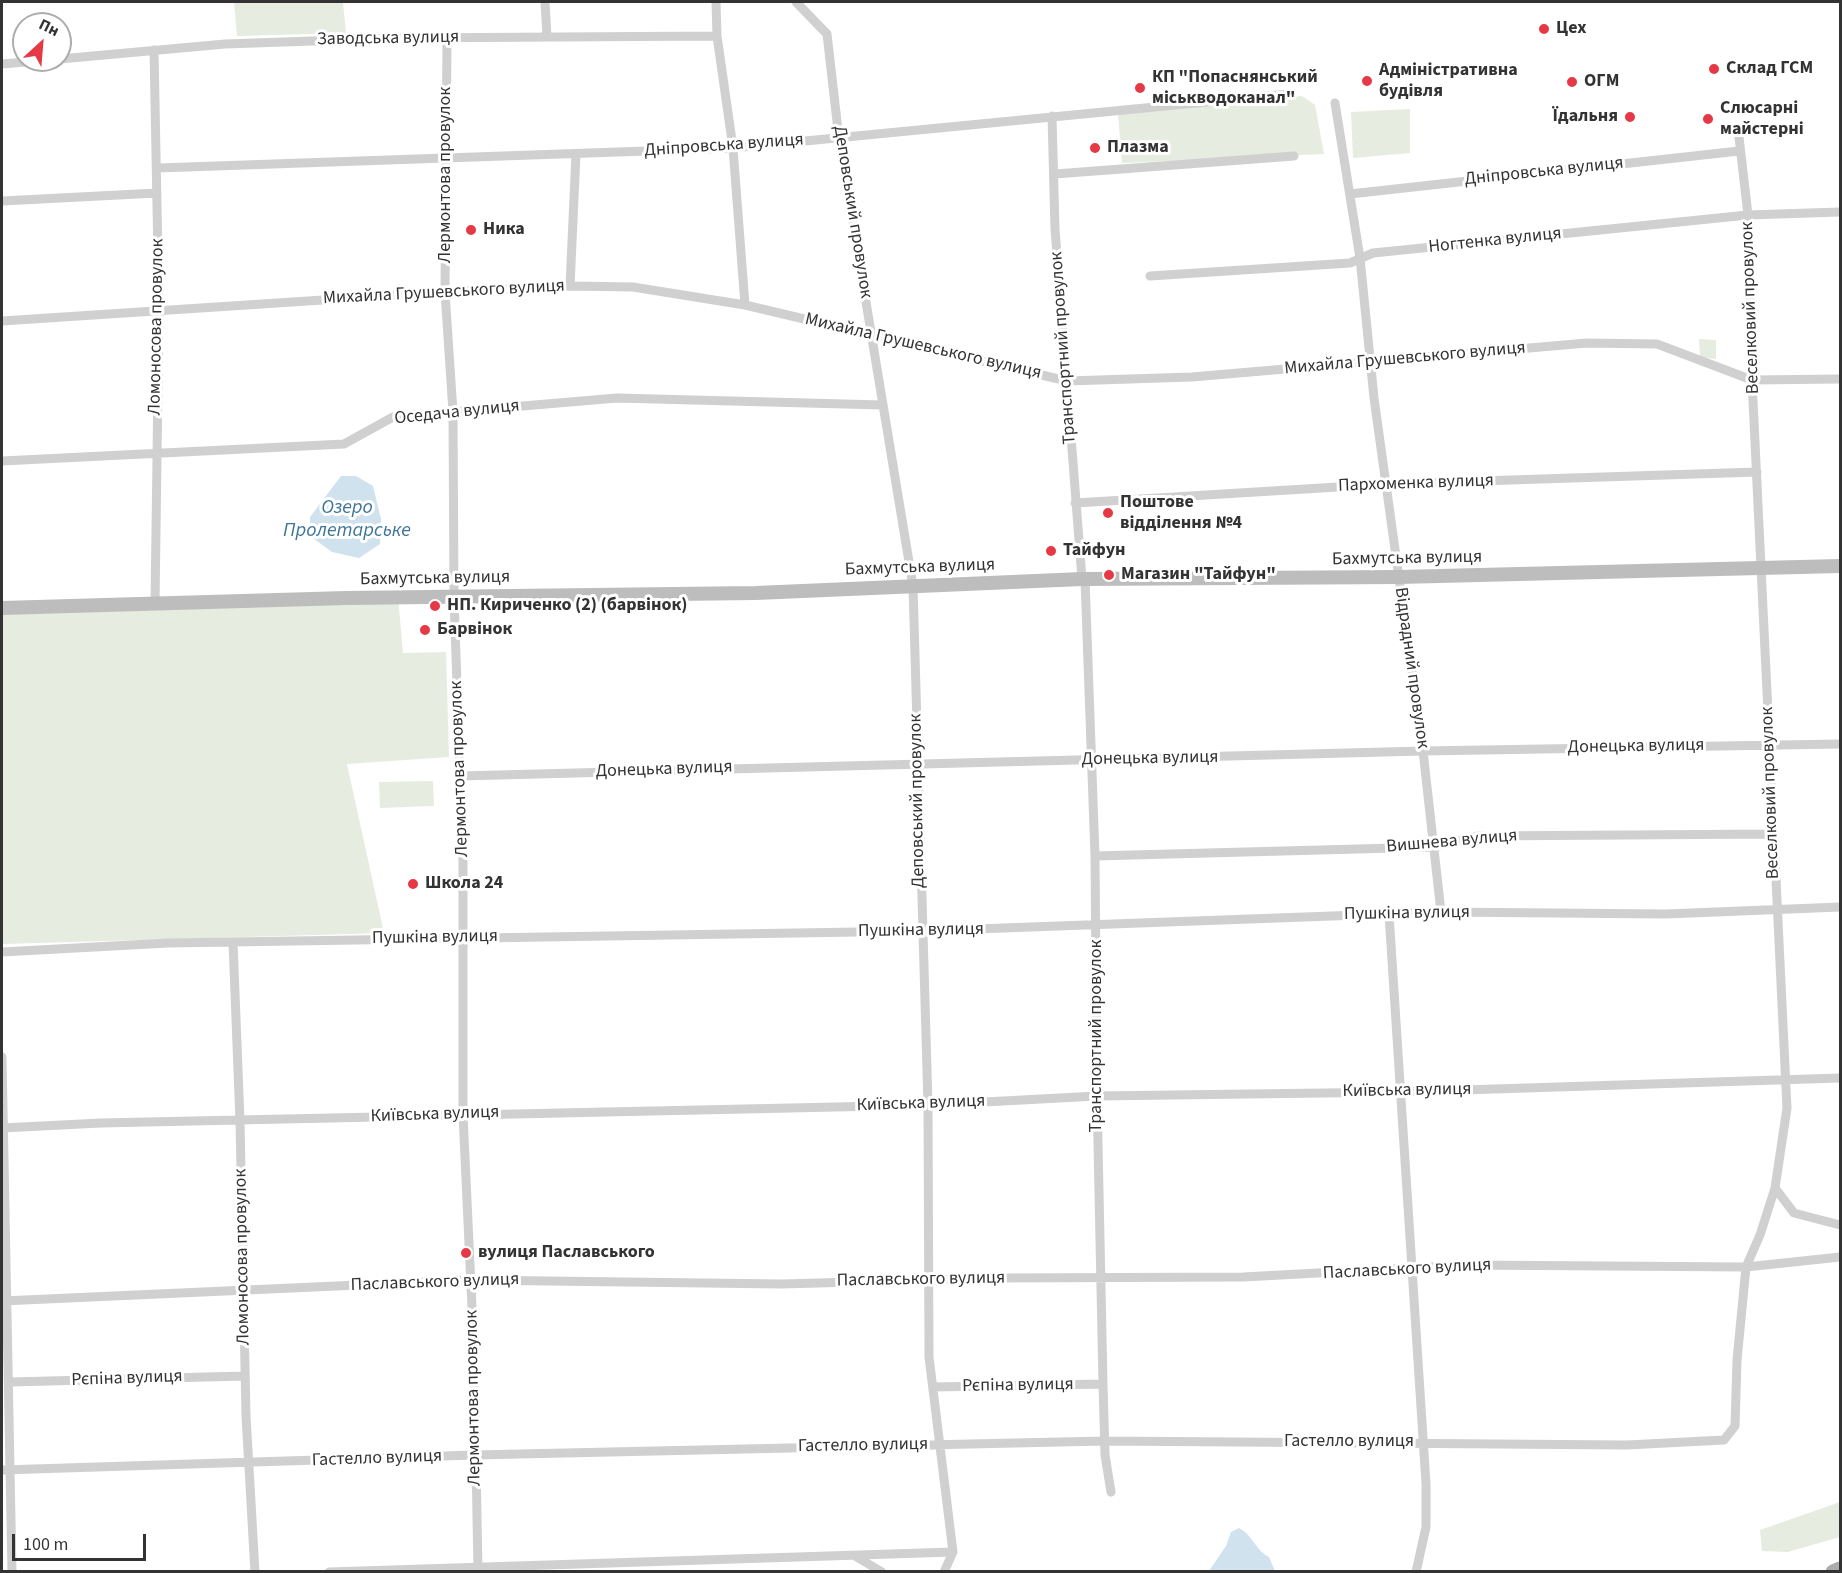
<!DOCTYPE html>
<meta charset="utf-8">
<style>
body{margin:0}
#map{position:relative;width:1842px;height:1573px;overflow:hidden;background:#fff;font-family:"Source Sans 3",sans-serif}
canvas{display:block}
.frame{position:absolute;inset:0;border:3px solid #333;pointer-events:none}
.north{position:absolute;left:12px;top:12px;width:60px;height:60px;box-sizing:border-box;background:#fff;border:2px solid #adadad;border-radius:50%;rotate:26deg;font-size:16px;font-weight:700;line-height:24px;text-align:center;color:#333}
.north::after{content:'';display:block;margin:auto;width:21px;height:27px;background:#e63946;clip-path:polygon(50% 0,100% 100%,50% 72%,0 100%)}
.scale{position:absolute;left:12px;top:1534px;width:134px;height:27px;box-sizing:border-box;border:3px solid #333;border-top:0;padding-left:8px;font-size:18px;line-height:21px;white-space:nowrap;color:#333;-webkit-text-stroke:4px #fff;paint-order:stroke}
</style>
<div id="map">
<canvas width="1842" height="1573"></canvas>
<div class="frame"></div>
<div class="north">Пн</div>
<div class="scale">100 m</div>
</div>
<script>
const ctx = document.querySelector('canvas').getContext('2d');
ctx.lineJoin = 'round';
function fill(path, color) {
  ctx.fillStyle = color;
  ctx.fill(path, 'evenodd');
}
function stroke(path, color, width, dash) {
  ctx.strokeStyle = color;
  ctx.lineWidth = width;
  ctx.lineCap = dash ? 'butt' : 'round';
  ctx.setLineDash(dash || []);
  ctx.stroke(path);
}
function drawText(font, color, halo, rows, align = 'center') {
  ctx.font = font + ' "Source Sans 3",sans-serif';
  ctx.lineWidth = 6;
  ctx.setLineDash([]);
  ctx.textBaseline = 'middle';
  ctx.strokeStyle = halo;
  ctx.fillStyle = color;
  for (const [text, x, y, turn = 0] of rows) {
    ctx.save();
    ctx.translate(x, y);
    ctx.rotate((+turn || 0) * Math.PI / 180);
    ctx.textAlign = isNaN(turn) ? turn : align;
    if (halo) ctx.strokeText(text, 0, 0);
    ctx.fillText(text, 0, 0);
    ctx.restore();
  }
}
fill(new Path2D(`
 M234,2H343L346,33L237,36Z
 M1302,96L1315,105L1324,154L1122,163L1118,114Z
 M1410,109V153L1353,158L1351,112Z
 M1699,339L1716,340V359L1700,357Z
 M398,597L403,653L446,652L449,757L347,764L384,933L2,944V613Z
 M433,781L434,806L380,808L379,782Z
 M1840,1502V1537L1788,1552L1762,1551L1760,1530Z`), '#e6ecdf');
fill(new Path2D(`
 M341,476H356L373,486L381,519L380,544L359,558L332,552L310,536V517Z
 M1239,1528C1253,1535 1255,1550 1269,1557L1275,1571H1209L1226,1546L1231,1532Z`), '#cfe2ee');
stroke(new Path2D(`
 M545,2L547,37
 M716,2L717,36L733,148L745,305
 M796,2L827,34L839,139L913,586L928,1105L929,1357L953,1552L944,1572
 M447,38L445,292L453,412L454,597L463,863V1115L474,1350L478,1572
 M154,50L159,310L155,604
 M60,59L225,44L400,38L717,36
 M2,64L48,60
 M1335,103L1360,258L1374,398L1423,751L1441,912
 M1052,116L1055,229L1082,579
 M158,168L733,148L1289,94
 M1055,174L1294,156
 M1350,194L1739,151
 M2,201L157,193
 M1150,276L1350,263L1373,253L1748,215L1840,212
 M570,286L576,154
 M2,321L445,292L570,286L633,287L745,305L1067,381L1192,377L1587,343L1657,344L1752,380L1840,379
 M2,461L344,444L393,417L617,398L883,405
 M1075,503L1387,484L1757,472
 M1085,579L1095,856L1097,1096L1103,1384L1105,1455L1111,1492
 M460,776L1423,751L1840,744
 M1095,856L1433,847L1479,836L1773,834
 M1389,914L1426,1484V1527L1416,1572
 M233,942L240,1121L246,1416L255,1572
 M2,952L168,943L921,931L1441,912L1666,914L1840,907
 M2,1057L12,1572
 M2,1128L101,1123L928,1105L1097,1096L1400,1092L1840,1078
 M1775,1188L1794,1213L1840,1225
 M2,1301L470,1280L782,1284L998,1278L1243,1277L1466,1265L1746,1267L1840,1257
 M10,1382L245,1376
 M933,1387L1103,1384
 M2,1470L475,1455L1105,1441L1627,1445L1724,1440L1735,1426L1737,1360L1746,1267L1760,1235L1775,1188L1787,1108L1752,380L1748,215L1739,137
 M855,1556L882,1572
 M329,1572L953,1552`), '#d0d0d0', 9);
stroke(new Path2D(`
 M2,608L346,598L756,593L1082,579L1399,577L1840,566`), '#bdbdbd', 14);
stroke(new Path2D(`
 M1833,1572L1840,1569`), '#ababab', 15);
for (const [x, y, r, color] of [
 [1544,29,6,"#e63946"],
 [1714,69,6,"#e63946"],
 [1367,81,6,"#e63946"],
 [1572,82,6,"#e63946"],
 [1140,88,6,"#e63946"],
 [1630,117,6,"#e63946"],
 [1708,119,6,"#e63946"],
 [1095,148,6,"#e63946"],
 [471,230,6,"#e63946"],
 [1108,513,6,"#e63946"],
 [1051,551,6,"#e63946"],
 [1109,575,6,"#e63946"],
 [435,606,6,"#e63946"],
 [425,630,6,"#e63946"],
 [413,884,6,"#e63946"],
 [466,1253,6,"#e63946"]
]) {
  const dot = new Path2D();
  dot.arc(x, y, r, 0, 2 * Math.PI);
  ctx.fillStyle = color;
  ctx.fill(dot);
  stroke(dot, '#fff', 2);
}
drawText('bold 18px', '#333', '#fff', [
 ["Цех",1556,29],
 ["Склад ГСМ",1726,69],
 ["Адміністративна",1379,71],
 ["будівля",1379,92],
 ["КП \"Попаснянський",1152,78],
 ["міськводоканал\"",1152,99],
 ["ОГМ",1584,82],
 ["Слюсарні",1720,109],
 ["майстерні",1720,130],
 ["Їдальня",1618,117,"right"],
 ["Плазма",1107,148],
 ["Ника",483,230],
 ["Поштове",1120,503],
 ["відділення №4",1120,524],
 ["Тайфун",1063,551],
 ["Магазин \"Тайфун\"",1121,575],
 ["НП. Кириченко (2) (барвінок)",447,606],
 ["Барвінок",437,630],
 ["Школа 24",425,884],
 ["вулиця Паславського",478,1253]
], 'left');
drawText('18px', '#333', '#fff', [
 ["Заводська вулиця",388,39,-1],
 ["Дніпровська вулиця",724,146,-4],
 ["Дніпровська вулиця",1544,172,-6],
 ["Лермонтова провулок",446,175,-90],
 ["Деповський провулок",852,212,81],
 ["Ногтенка вулиця",1495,241,-6],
 ["Михайла Грушевського вулиця",444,293,-3],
 ["Веселковий провулок",1751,308,-92],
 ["Ломоносова провулок",157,327,-89],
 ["Михайла Грушевського вулиця",923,347,13],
 ["Транспортний провулок",1064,348,-94],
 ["Михайла Грушевського вулиця",1405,359,-5],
 ["Оседача вулиця",457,413,-6],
 ["Пархоменка вулиця",1416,484,-2],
 ["Бахмутська вулиця",1407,559,-1],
 ["Бахмутська вулиця",920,568,-2],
 ["Бахмутська вулиця",435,579,-1],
 ["Відрадний провулок",1411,668,82],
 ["Донецька вулиця",1636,747,-1],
 ["Донецька вулиця",1150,759,-1],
 ["Лермонтова провулок",460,769,-92],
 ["Донецька вулиця",664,770,-2],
 ["Веселковий провулок",1771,793,-92],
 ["Деповський провулок",918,801,-91],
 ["Вишнева вулиця",1452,842,-5],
 ["Пушкіна вулиця",1407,914,-1],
 ["Пушкіна вулиця",921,931,-1],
 ["Пушкіна вулиця",435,938,-1],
 ["Транспортний провулок",1097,1036,-90],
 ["Київська вулиця",1407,1091,-1],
 ["Київська вулиця",921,1104,-2],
 ["Київська вулиця",435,1115,-2],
 ["Ломоносова провулок",243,1257,-91],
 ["Паславського вулиця",1407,1270,-3],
 ["Паславського вулиця",921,1280,-1],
 ["Паславського вулиця",435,1283,-2],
 ["Рєпіна вулиця",127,1379,-2],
 ["Рєпіна вулиця",1018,1386,-1],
 ["Лермонтова провулок",474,1398,-91],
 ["Гастелло вулиця",1349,1442],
 ["Гастелло вулиця",863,1446,-1],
 ["Гастелло вулиця",377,1459,-2]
]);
drawText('italic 20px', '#3f7597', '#fff', [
 ["Озеро",347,509],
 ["Пролетарське",347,532]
]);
</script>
